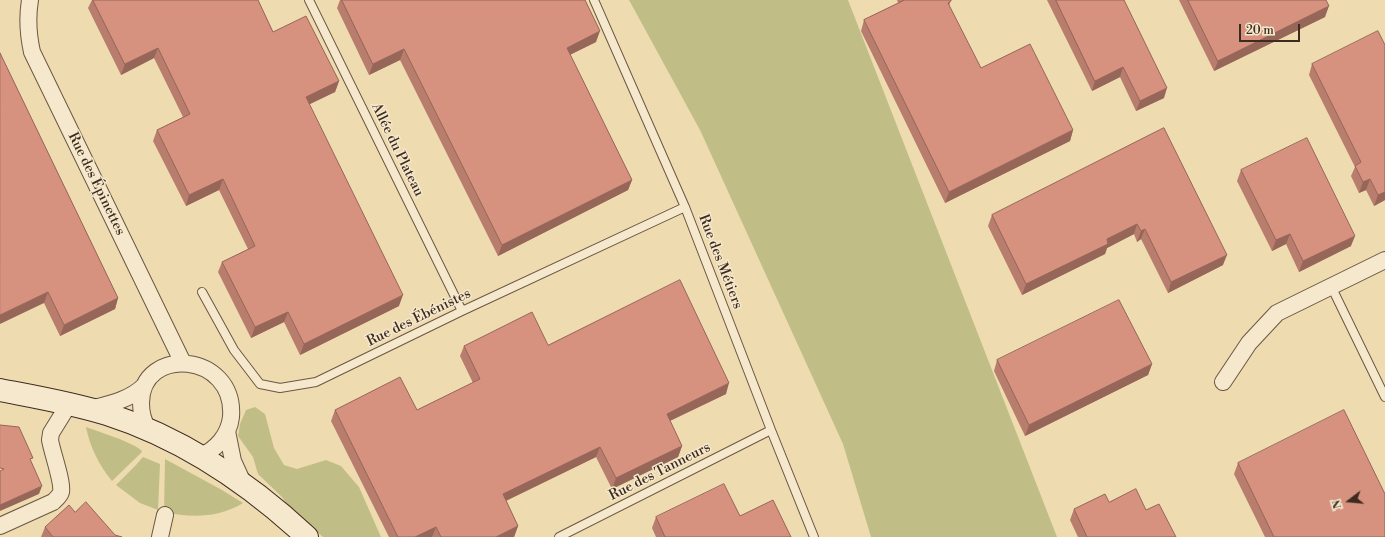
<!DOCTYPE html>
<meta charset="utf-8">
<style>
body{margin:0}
#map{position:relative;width:1385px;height:537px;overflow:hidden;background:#efdbb0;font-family:"Libre Bodoni",serif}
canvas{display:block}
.north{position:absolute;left:1329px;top:481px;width:40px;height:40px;-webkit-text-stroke:3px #f5e8cc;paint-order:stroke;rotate:254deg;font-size:11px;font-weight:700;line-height:16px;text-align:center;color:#3d2b1f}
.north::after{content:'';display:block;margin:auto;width:14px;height:18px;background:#3d2b1f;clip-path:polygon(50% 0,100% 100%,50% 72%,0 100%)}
.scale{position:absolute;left:1239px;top:24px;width:61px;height:18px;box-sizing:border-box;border:2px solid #3d2b1f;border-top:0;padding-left:5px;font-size:12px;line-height:14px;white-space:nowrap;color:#3d2b1f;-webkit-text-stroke:3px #f5e8cc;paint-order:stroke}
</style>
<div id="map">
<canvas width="1385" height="537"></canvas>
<div class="north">N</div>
<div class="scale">20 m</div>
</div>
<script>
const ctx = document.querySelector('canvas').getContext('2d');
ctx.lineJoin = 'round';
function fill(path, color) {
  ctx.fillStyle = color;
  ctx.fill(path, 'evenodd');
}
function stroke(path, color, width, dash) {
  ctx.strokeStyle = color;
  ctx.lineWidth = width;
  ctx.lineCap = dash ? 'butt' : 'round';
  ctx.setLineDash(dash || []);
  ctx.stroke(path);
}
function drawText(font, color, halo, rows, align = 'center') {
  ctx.font = font + ' "Libre Bodoni",serif';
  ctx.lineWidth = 3;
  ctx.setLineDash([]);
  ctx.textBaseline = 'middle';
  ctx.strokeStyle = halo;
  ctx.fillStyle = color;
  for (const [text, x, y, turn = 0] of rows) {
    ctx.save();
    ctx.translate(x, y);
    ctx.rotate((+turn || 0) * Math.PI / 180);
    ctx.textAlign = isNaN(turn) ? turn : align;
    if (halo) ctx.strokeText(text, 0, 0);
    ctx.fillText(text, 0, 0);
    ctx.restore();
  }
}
fill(new Path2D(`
 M629,0H848L1057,537H871L843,444L700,130Z
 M255,407L265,414L274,448L284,465L297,469L326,460L341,466L359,487L381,537H323L315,530L293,513L282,497L258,474L253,457L238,436L240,424L246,410Z
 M86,427C99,432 133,442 142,451L141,453L112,481C99,465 90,447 86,427Z
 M143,457L160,464L158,510L140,503L116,485L136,465Z
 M165,459L222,490L243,503C219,518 191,518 164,512Z`), '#c0be86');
const lane = new Path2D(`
 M309,0L462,311
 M594,0L685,207L771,430L814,537
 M1331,286L1385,397
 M202,292L234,350L260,384L280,388L316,382L462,311L685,207
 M559,537L771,430`);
const street = new Path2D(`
 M30,0C27,18 28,34 32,52L183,363
 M1223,382L1249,343L1277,313L1385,260
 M90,409C110,404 130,400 145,385
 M148,429C143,421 141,413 141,403C141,345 236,352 231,417C229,435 216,450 200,456
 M227,431L233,461L244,485
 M0,526L53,502C56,499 60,496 61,492C63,482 52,452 50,440L51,433L69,404
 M160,537L165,515`);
const secondary = new Path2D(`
 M0,390C36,397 72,403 107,414C182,438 249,483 307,537`);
stroke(lane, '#6a5743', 10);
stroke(street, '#6a5743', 18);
stroke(secondary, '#3d2b1f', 24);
stroke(lane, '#f5e8cc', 8);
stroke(street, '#f5e8cc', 16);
stroke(secondary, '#f5e8cc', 22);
fill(new Path2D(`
 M92,0H258L273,32L339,81L335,92L309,104L399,306L300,355L284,322L251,338L218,272L222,262L248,249L219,190L186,206L153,141L157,130L183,117L154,58L121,75L88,8Z
 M340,0H585L596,42L570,55L632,180L628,190L498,256L400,60L369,75L337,8Z
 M897,0H951L949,6L981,68L1073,130L1070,141L945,203L861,31L864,20L898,3Z
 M1047,0H1124L1164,98L1136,111L1120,77L1092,91Z
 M1179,0H1326L1325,17L1214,71Z
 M1385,45V200L1374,206L1366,190L1359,193L1351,176L1355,167L1309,75L1312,64Z
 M0,53L118,298L115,309L60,336L44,303Z
 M1164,128L1223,265L1168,293L1141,239L1137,242L1134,234L1107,248L1105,254L1022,295L988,226L992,215Z
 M1241,170L1351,246L1299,272L1286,244L1272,251L1237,181Z
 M548,345L726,394L670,421L682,446L678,457L612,489L596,457L506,501L518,526L514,537H389L331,421L335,410H417L473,383L460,356L464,346Z
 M997,360L1152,364L1148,375L1025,436L994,371Z
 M1238,463L1385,537H1265L1234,474Z
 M1109,502L1146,510L1176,537H1078L1070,520L1074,509Z
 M75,512L115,535L122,537H41L45,527Z
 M740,516L791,537H656L652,528L656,517Z`), '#b87d6d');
fill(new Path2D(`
 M1329,6L1325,17L1214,71L1218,61Z
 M600,31L596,42L563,58L567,48Z
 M158,48L154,58L121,75L125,64Z
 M404,49L400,60L369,75L373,64Z
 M1123,67L1120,77L1092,91L1095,81Z
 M339,81L335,92L302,108L306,97Z
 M1167,88L1164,98L1136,111L1140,101Z
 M1073,130L1070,141L945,203L949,192Z
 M223,179L219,190L186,206L189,195Z
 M1370,179L1366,190L1359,193L1363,182Z
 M632,180L628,190L498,256L502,245Z
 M1385,192V200L1374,206L1378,195Z
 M1137,224L1134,234L1107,248L1105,254L1022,295L1026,284L1107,239Z
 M1145,229L1141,239L1137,242L1141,231Z
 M1290,234L1286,244L1272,251L1276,240Z
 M1355,236L1351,246L1299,272L1303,261Z
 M1227,255L1223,265L1168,293L1171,282Z
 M48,292L44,303L0,324V315Z
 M403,295L399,306L300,355L304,344Z
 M118,298L115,309L60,336L64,325Z
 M288,312L284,322L251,338L255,327Z
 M1152,364L1148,375L1025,436L1029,425Z
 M729,383L726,394L663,424L667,414Z
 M682,446L678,457L612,489L616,478Z
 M600,447L596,457L499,504L503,494Z
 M42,486L39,494L0,511V505Z
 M518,526L514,537H496Z
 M436,527L432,537H415Z`), '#966659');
const building = new Path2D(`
 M93,0H258L273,32L306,16L339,81L306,97L403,295L304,344L288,312L255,327L222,262L255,246L223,179L189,195L157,130L190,114L158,48L125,64Z
 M342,0H585L600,31L567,48L632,180L502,245L404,49L373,64Z
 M905,0H951V1L948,3L981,68L1030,44L1073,130L949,192L864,20Z
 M1056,0H1124L1167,88L1140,101L1123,67L1095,81Z
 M1188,0H1326L1329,6L1218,61Z
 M1378,31L1385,45V192L1378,195L1370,179L1363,182L1355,166L1361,162L1312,64Z
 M0,53L118,298L64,325L48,292L0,315Z
 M1164,128L1227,255L1171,282L1145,229L1141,231L1137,224L1107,239L1108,244L1026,284L992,215Z
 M1307,138L1355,236L1303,261L1290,234L1276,240L1241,170Z
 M680,280L729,383L667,414L682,446L616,478L600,447L503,494L518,526L496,537H441L436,527L415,537H398L335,410L400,377L417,410L480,379L464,346L532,312L548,345Z
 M1119,300L1152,364L1029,425L997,360Z
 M1344,410L1385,494V537H1274L1238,463Z
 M0,425L19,427L33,458L30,459L42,486L0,505V471L4,469L0,468Z
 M724,484L740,516L773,500L791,537H665L656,517Z
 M1136,489L1146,510L1159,504L1176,537H1087L1074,509L1105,494L1109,502Z
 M86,502L115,535L122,537H53L45,527L69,505L75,512Z`);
fill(building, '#d6917f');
stroke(building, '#966659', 1);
drawText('14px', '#3d2b1f', '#f5e8cc', [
 ["Allée du Plateau",397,150,64],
 ["Rue des Épinettes",96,184,64],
 ["Rue des Métiers",720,262,69],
 ["Rue des Ébénistes",419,318,-26],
 ["Rue des Tanneurs",660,472,-27]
]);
</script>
